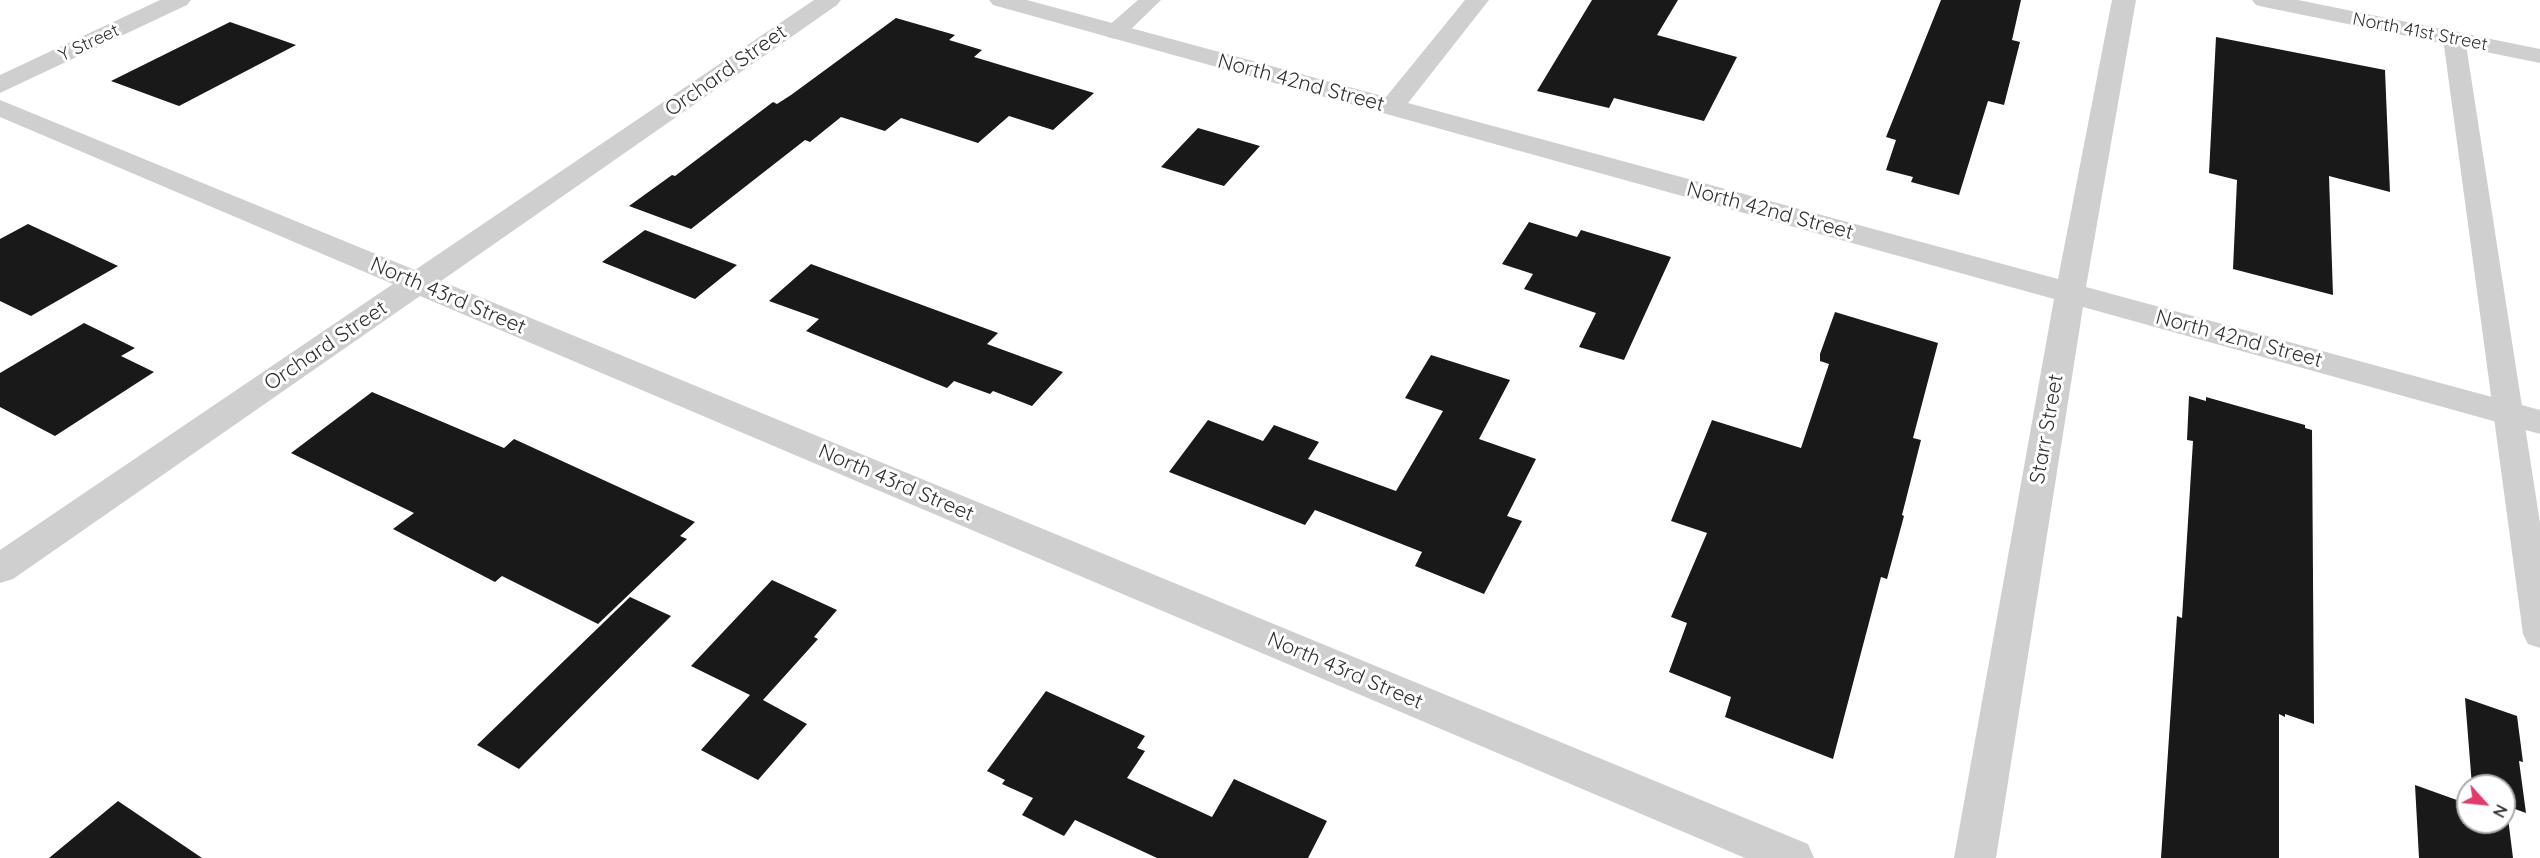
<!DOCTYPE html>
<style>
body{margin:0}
#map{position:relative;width:2540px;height:858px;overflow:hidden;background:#fff;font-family:Quicksand,sans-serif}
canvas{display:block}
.north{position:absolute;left:2456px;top:774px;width:60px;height:60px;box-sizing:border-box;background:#fff;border:2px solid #adadad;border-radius:50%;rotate:117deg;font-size:16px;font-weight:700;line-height:24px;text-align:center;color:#323232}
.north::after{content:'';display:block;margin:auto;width:21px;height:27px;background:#e5396a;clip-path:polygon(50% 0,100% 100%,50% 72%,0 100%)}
</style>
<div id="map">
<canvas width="2540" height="858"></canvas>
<div class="north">N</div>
</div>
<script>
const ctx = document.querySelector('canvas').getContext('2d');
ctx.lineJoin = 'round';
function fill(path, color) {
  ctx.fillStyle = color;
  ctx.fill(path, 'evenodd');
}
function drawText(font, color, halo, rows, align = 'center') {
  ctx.font = font + ' Quicksand,sans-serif';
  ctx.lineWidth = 6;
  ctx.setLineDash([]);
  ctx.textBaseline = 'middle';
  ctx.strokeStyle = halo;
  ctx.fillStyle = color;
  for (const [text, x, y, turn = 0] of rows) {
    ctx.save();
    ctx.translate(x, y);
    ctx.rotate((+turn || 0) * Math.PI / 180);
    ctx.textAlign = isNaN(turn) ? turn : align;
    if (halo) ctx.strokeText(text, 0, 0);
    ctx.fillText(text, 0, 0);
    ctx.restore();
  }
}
fill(new Path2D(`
 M1592,0H1678L1657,35L1737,57L1704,121L1614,98L1609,108L1537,91Z
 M1941,0H2021L2012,40L2020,42L2004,105L1988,101L1959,195L1911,182L1913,177L1886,170L1896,140L1886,137Z
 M896,18L955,35L949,40L982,50L974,57L1094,93L1053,130L1009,116L978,143L901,118L885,131L841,117L810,142L805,140L691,229L629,206L672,175L675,176L773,102L777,104L791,95Z
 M230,22L296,45L179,106L111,81Z
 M2216,37L2385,70L2390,192L2329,176L2333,295L2233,269L2237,180L2209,173Z
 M1198,128L1260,146L1224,186L1161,167Z
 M1529,222L1577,237L1581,230L1671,257L1624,360L1579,347L1596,313L1524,289L1533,274L1502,264Z
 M28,224L69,243L118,266L31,316L0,301V239Z
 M645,230L737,265L695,299L602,262Z
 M811,264L998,333L987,344L1063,372L1032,406L993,391L990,394L954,381L947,388L806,331L819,319L769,301Z
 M1835,312L1938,343L1913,438L1921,440L1902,515L1904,516L1887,579L1881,577L1833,759L1725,717L1731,697L1669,672L1687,623L1671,617L1707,533L1671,521L1712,420L1801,448L1829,364L1820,361V354Z
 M84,323L135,348L121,356L154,372L55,436L0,407V373Z
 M1431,355L1510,380L1479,439L1536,459L1507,516L1522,521L1484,594L1415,566L1422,552L1315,510L1305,525L1169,472L1208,420L1263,441L1274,425L1319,442L1308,459L1396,491L1443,411L1405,398Z
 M372,392L504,448L514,439L695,522L680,536L687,539L598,624L502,576L495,582L393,529L414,513L291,453Z
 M2189,396L2206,401V397L2305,425V428L2312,430L2314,724L2285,714V717L2279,714V858H2161L2177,616L2182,618L2193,441L2187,440Z
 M772,580L837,610L814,637L818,639L763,700L807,724L758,780L701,750L750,695L691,666Z
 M630,597L671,616L519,769L477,745Z
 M1046,691L1145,736L1137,748L1145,751L1127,778L1212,817L1234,779L1327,821L1308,858H1157L1075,820L1064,836L1022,815L1033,798L1002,784L1005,780L987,771Z
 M2465,698L2517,716L2523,762L2519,761L2526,813L2504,805V786H2472Z
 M2415,785L2468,804V822H2504V816L2508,818L2513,858H2419Z
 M118,801L202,858H49Z`), '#191919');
fill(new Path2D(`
 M1138,0H1161L1123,37L1115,39L1107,37L1104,32L1107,27Z
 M2454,31L2462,33L2465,38L2540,523V648L2528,644L2523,634L2443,38L2446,33Z`), '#cfcfcf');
fill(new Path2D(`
 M160,0H191L187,5L0,93V75Z
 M814,0H841L837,5L441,281L1808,844L1814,858H1745L420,296L13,579L0,583V550L393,284L0,117V100L415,270Z
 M989,0H1027L1386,97L1465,0H1489L1408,103L2058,279L2112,0H2136L2086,287L2540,410V434L2083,307L1996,858H1954L2054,299L993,5Z
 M2252,0H2298L2540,49V63L2264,7L2256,5Z`), '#cfcfcf');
drawText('18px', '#323232', '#fff', [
 ["North 41st Street",2420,32,11],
 ["Y Street",89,43,-25]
]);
drawText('21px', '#323232', '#fff', [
 ["Orchard Street",726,71,-35],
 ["North 42nd Street",1301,83,15],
 ["North 42nd Street",1770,211,15],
 ["North 43rd Street",448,296,23],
 ["North 42nd Street",2239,339,15],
 ["Orchard Street",326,346,-34],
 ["Starr Street",2047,429,-80],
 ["North 43rd Street",896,483,23],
 ["North 43rd Street",1345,671,23]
]);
</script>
